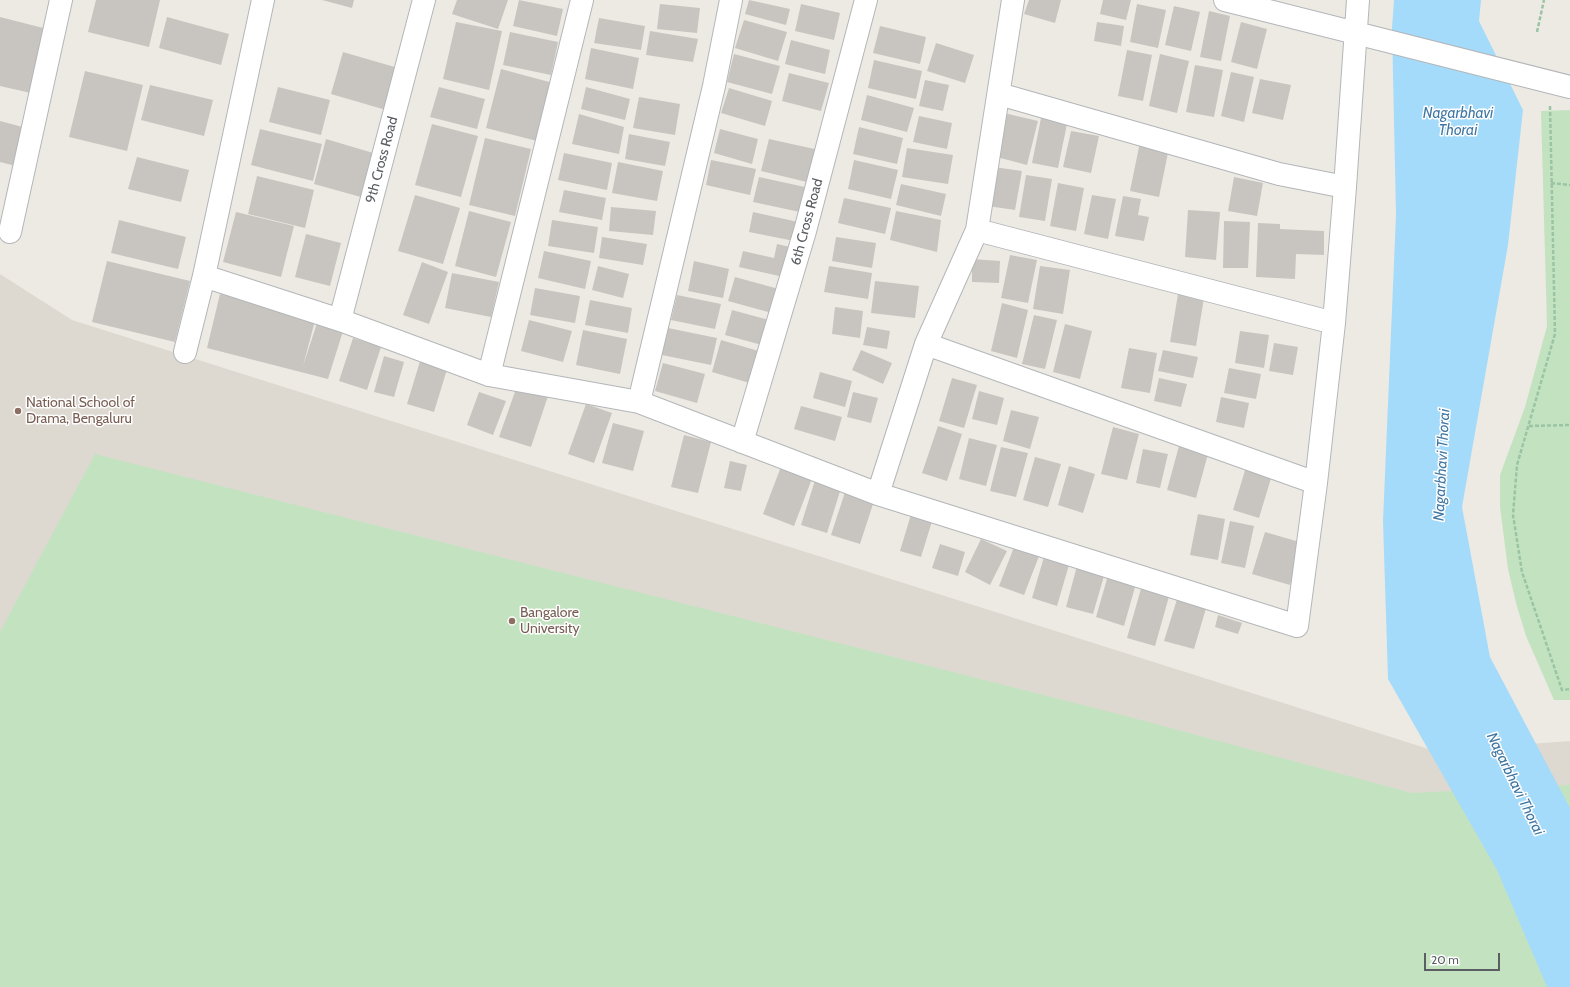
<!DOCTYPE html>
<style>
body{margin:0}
#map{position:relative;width:1570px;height:987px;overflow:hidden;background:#edeae3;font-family:Cabin,sans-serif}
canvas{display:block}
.scale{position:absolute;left:1424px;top:953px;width:76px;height:18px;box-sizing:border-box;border:2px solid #5b5f63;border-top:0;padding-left:5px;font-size:12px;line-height:14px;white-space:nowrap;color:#5b5f63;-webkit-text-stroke:3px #fff;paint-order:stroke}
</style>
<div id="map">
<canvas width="1570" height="987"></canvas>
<div class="scale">20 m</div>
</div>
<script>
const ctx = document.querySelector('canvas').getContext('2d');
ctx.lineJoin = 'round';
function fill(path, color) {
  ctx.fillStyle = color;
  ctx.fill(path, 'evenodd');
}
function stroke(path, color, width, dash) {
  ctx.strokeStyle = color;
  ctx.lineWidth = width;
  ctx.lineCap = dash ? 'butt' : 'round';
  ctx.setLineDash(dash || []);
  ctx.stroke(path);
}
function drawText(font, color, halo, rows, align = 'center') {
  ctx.font = font + ' Cabin,sans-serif';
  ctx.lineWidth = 3;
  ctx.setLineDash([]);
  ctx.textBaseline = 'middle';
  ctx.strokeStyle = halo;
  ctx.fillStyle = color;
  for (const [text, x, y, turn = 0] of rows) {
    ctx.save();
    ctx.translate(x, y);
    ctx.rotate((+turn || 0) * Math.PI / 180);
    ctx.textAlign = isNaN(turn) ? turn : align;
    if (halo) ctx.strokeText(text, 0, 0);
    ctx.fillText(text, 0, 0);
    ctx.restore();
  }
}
fill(new Path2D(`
 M0,274L72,320L1435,751L1570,741V987H0Z`), '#ddd9d1');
fill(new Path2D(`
 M1570,110V700H1554L1526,636L1516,603L1508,569L1500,507V475L1525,407L1547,326L1541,111Z
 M95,454L1126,716L1412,793L1570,785V987H0V632Z`), '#c3e3c0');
fill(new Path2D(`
 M1394,0H1481L1479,21L1523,110L1508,245L1462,507L1490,657L1570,808V987H1547L1497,870L1388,679L1383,521L1396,215L1392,28Z`), '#a5dbfa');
fill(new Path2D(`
 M96,0H160L149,47L88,32Z
 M322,0H354L352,8Z
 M457,0H508L498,29L452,14Z
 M519,0L563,9L557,36L513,26Z
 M749,0L790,9L786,25L745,14Z
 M1029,0H1061L1055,23L1024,14Z
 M1103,0H1131L1126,20L1100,14Z
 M660,4L700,8L697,33L657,29Z
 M801,4L840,13L834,40L795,31Z
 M1137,4L1166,10L1158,48L1130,42Z
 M1174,6L1200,12L1191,51L1165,45Z
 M1209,11L1230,16L1221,61L1200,57Z
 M0,17L51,30L35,94L0,86Z
 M167,17L229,34L221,65L159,48Z
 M599,18L645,26L641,50L594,43Z
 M744,20L787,32L778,61L735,48Z
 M456,22L502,31L489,90L443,79Z
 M1097,22L1124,26L1121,46L1094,41Z
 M1241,22L1267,29L1257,69L1231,62Z
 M880,26L926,37L920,64L873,53Z
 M650,31L698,39L693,62L646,55Z
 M510,32L558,42L551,75L503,65Z
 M791,40L830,50L825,74L785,64Z
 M936,43L974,55L965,83L927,71Z
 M591,48L639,58L633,89L585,79Z
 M1127,50L1152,55L1143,101L1118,96Z
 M343,52L398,68L386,110L331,94Z
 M734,54L780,66L772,94L727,82Z
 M1160,54L1189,61L1177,113L1149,106Z
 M874,60L922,71L916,99L868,88Z
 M1195,65L1223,70L1214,117L1186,112Z
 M501,69L553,83L537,141L486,128Z
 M85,71L143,85L127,151L69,137Z
 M1231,72L1254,77L1244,122L1221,116Z
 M789,73L829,83L821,111L782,101Z
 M1260,79L1291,85L1283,120L1252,113Z
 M925,80L949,85L943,111L919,106Z
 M150,85L213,100L204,136L141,120Z
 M278,87L330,100L321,135L269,122Z
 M439,87L485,99L477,129L430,117Z
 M586,87L630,99L625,120L581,109Z
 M729,88L772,101L765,126L721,113Z
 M867,95L914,108L907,132L861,120Z
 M639,97L680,104L675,135L633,128Z
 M1004,113L1038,121L1027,165L993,156Z
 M579,114L624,127L619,154L572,144Z
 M919,116L952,123L947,149L913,142Z
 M1041,118L1067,124L1058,168L1032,163Z
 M0,121L30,129L20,167L0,162Z
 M432,124L478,136L461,197L415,185Z
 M859,127L903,138L897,164L853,154Z
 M260,129L322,144L313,181L251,165Z
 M720,129L758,139L752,164L714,153Z
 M1071,131L1099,136L1091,173L1063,167Z
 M629,134L670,142L665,166L625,159Z
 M485,138L531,149L515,216L469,205Z
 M326,139L380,155L368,199L314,184Z
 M769,139L819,150L811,183L761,171Z
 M1140,142L1169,148L1159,197L1130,191Z
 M907,148L953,155L948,184L902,177Z
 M564,153L612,163L607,190L558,180Z
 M137,157L189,170L181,202L128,189Z
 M711,160L756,169L750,195L706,185Z
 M854,160L898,170L891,199L848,189Z
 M618,162L663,171L657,201L612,193Z
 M994,167L1022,171L1015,210L988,206Z
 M1026,175L1052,179L1045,221L1019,217Z
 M257,176L314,190L305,228L248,214Z
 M759,177L805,187L800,212L753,202Z
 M1234,177L1263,183L1257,216L1228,211Z
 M1058,183L1084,188L1076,231L1050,226Z
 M901,184L946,194L941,216L896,205Z
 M564,190L606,198L602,220L559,212Z
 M415,195L460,208L443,264L398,251Z
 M1092,195L1116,199L1108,239L1084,234Z
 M1123,196L1141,199L1138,215L1149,217L1144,241L1115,236Z
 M844,198L891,208L885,234L838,223Z
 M611,207L656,211L653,235L609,231Z
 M1188,210L1220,212L1216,260L1185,257Z
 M469,211L511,222L496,277L455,266Z
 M896,211L941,220L937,252L890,240Z
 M236,212L294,226L281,277L223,262Z
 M753,212L798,222L794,241L749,232Z
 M119,220L186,237L178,269L111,253Z
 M552,220L598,227L594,253L548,246Z
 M1224,221L1250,222L1248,268H1223Z
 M1258,223L1280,224V229L1324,231V255L1296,254L1295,279L1256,277Z
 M306,234L341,243L330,286L295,277Z
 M602,237L647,244L643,265L599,258Z
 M836,237L876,243L872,268L832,261Z
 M777,244L795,248L788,278L739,267L743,251L774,258Z
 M544,251L591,261L585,289L538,278Z
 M1010,255L1037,260L1028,303L1001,298Z
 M972,259L1000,261L999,283L972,282Z
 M107,261L190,281L175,342L92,322Z
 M694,261L729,269L723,298L688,291Z
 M422,262L448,272L429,324L403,315Z
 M598,266L629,274L623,298L592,290Z
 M829,266L872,273L868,299L824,292Z
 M1040,266L1070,270L1063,314L1033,309Z
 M452,273L499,282L491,317L445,308Z
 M735,277L786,291L779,315L728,301Z
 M875,281L919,286L915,318L871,313Z
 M535,288L580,296L575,323L530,315Z
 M220,294L316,317L303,366L317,323L343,331L328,379L207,348Z
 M1178,294L1204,298L1196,346L1170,342Z
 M677,295L721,304L715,329L671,320Z
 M590,300L632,308L628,333L585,325Z
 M1002,303L1028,310L1017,358L991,351Z
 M835,307L863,311L860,338L832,334Z
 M732,310L769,320L762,345L725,335Z
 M1034,315L1057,320L1045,369L1022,364Z
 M529,320L572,331L563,362L521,351Z
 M1065,324L1092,331L1080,379L1053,372Z
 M867,327L890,331L887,349L863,345Z
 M668,328L717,338L711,365L662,355Z
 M583,330L627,339L620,374L576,365Z
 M1240,331L1269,335L1264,368L1235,363Z
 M353,338L381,347L367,390L339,381Z
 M721,340L762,352L753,384L712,372Z
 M1274,343L1298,347L1293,375L1269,371Z
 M1129,348L1157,353L1150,393L1121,388Z
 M861,350L892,363L883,384L852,370Z
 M1163,350L1198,357L1193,378L1158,371Z
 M384,356L404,362L394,397L374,392Z
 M421,358L448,366L434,412L407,404Z
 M663,363L705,374L697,403L655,391Z
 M1229,368L1261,374L1256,399L1224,393Z
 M820,372L852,381L845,407L813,398Z
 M952,378L977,385L964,428L939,421Z
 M1159,378L1187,384L1181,407L1154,401Z
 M517,386L548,396L531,447L499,437Z
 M979,391L1004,398L997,425L972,419Z
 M479,392L506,401L493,435L467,425Z
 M853,392L878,398L871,423L847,417Z
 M1221,397L1249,403L1244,428L1216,422Z
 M586,404L612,413L594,463L568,454Z
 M801,406L842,417L835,441L794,429Z
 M1011,410L1039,417L1030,449L1003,441Z
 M613,423L644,431L633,471L602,463Z
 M938,426L962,434L947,481L922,473Z
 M1113,427L1139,434L1127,480L1101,474Z
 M684,435L711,442L698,493L671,487Z
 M969,438L997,445L986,486L959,479Z
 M1179,446L1208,454L1196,498L1167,490Z
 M1001,447L1028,453L1016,497L990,491Z
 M1143,449L1168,454L1160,488L1136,483Z
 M1035,457L1061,464L1048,507L1023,500Z
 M730,461L747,465L741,491L724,488Z
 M782,464L813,476L794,526L763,514Z
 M1069,466L1095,474L1083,513L1058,505Z
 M1246,467L1272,475L1259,518L1233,510Z
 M816,477L842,485L827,533L801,525Z
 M846,489L875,498L860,544L831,535Z
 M912,511L933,518L921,557L900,551Z
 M1198,514L1225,519L1218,560L1190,555Z
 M1230,521L1254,526L1245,568L1221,563Z
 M1265,532L1303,543L1290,585L1252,574Z
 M981,539L1007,551L990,585L965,572Z
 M1016,542L1041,551L1024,595L999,586Z
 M940,544L965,552L958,576L932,568Z
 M1046,550L1071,558L1057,606L1032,598Z
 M1078,562L1106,569L1093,614L1066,607Z
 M1109,572L1137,580L1124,626L1096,617Z
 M1142,585L1170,593L1155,646L1127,638Z
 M1178,596L1207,605L1194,649L1164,641Z
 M1218,615L1242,623L1238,634L1215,627Z`), '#c8c5c0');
const minor = new Path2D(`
 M731,0L714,86L639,402L878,494L1297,626L1316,483L926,344
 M1225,0L1570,87
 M999,94L1279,174L1345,187L1334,323
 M1345,187L1358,0
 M977,230L1334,323L1316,483
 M10,232L61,0
 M204,276L340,320L489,375L639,402
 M340,320L424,0
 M185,352L204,276L263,0
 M489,375L582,0
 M742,442L805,231L866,0
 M878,494L926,344L977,230L1013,0`);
stroke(minor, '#b3b6b9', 24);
stroke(new Path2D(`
 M1537,32L1544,0
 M1550,106L1555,334L1517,465L1513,515L1522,572L1562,690L1570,689
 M1551,183L1570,185
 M1529,426L1570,425`), '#9ac4a4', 2.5, [4, 2]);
stroke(minor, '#fff', 22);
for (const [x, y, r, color] of [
 [18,411,4,"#8d6e63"],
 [512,621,4,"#8d6e63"]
]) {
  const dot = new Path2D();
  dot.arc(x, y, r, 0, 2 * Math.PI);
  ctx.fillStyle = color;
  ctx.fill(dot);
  stroke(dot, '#fff', 1.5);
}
drawText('14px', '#5b5f63', '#fff', [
 ["9th Cross Road",382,160,-75],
 ["6th Cross Road",807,222,-75]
]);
drawText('14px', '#785e54', '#fff', [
 ["National School of",26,403],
 ["Drama, Bengaluru",26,419],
 ["Bangalore",520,613],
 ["University",520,629]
], 'left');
drawText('italic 15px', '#4177a2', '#fff', [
 ["Nagarbhavi",1458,114],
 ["Thorai",1458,131],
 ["Nagarbhavi Thorai",1442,465,-87],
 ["Nagarbhavi Thorai",1515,784,64]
]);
</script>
